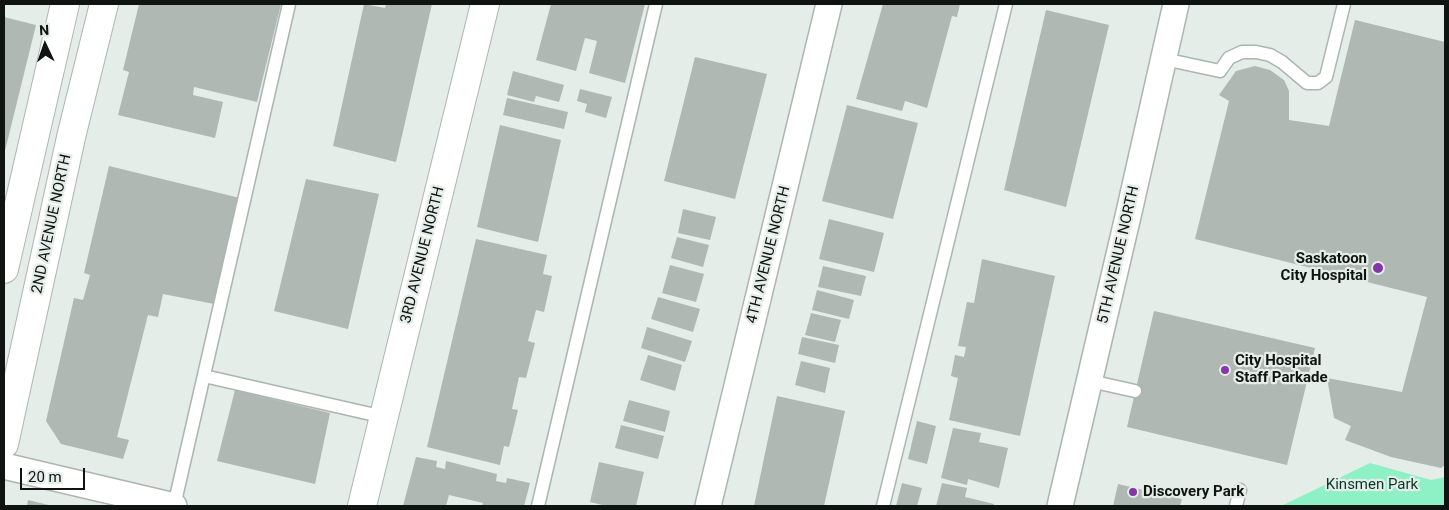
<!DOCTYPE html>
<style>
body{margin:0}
#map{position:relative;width:1449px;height:510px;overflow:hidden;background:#e4ede8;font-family:Roboto,sans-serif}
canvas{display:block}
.frame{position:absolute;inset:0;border:5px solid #0f1311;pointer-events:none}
.north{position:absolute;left:20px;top:20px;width:50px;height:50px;-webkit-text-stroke:4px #e4ede8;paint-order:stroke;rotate:357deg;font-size:14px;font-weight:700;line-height:20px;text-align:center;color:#0f1311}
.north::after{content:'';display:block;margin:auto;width:18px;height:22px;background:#0f1311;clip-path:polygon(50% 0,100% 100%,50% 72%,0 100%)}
.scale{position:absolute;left:20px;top:468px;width:65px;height:22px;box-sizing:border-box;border:2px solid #0f1311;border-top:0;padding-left:6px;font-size:15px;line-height:18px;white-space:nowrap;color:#0f1311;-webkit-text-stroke:4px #e4ede8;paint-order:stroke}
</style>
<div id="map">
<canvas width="1449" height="510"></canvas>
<div class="frame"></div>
<div class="north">N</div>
<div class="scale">20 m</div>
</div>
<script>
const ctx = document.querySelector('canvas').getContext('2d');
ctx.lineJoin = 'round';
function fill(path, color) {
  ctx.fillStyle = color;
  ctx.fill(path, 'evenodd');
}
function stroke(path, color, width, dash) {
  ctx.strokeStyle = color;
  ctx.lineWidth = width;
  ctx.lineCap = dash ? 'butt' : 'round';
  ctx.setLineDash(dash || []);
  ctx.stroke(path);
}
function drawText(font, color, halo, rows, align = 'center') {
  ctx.font = font + ' Roboto,sans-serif';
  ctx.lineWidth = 4.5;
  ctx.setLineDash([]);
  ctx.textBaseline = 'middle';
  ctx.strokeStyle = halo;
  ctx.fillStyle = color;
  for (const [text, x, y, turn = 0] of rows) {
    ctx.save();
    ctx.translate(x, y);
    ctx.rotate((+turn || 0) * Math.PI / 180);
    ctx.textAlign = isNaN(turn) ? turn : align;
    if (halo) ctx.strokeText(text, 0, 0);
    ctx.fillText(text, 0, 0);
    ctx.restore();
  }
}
fill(new Path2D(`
 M1370,463L1431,480L1445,477V506H1281Z`), '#8df1c5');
fill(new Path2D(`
 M139,4H281L257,102L194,87L193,95L223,102L215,138L118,115L129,72L123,70Z
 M364,4L385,8L386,4H432L396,162L333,146Z
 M551,4H645L625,83L589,73L597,41L585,38L576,71L536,60Z
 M883,4H960L957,17L952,16L927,108L905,101L902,111L856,99Z
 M1046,10L1109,25L1066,207L1004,190Z
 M4,17L36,25L4,155Z
 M1355,20L1445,42V465L1441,468L1391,457L1345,440L1351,426L1334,418L1327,378L1402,392L1427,297L1195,239L1229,101L1219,95L1236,71L1255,66L1270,70L1284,80L1289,91V120L1329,126Z
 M695,57L767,74L735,199L664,181Z
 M513,71L564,85L559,102L536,96L534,102L507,95Z
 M580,89L612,97L606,118L585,112L587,104L577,101Z
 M507,98L568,112L564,129L503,115Z
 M847,105L918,123L893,219L822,201Z
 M500,125L561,140L538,242L477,227Z
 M109,166L240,198L214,304L163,294L158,317L148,315L117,437L129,440L123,459L61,444L46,421L74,298L83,300L90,275L84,273Z
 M306,179L379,194L348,329L274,311Z
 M683,209L716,217L710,240L678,233Z
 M829,219L884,233L874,272L819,259Z
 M677,237L709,245L703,267L671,258Z
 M476,239L547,255L543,274L552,276L544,312L536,310L528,341L535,343L526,378L519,377L512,409L518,410L509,447L504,446L500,465L427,447Z
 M982,259L1055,276L1020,436L949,420L958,378L951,376L955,355L964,357L966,347L958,346L967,302L974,303Z
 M670,265L704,274L696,302L662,293Z
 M823,266L866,276L861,296L818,287Z
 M817,290L854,300L849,319L812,310Z
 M658,297L700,309L693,332L651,319Z
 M1154,311L1315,348L1287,465L1127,427Z
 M811,313L841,320L835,342L805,335Z
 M647,327L692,341L685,362L641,348Z
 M802,337L839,345L835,363L798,354Z
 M648,355L682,365L675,391L640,380Z
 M801,361L830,368L825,393L795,385Z
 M235,390L330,413L315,484L217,461Z
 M777,396L845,411L824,506H754Z
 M629,400L670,411L665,432L623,421Z
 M917,421L936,426L927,464L908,459Z
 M621,425L664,436L658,459L615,448Z
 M953,428L981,433L979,442L1008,448L999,488L968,479L967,485L941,478Z
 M416,457L437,461L436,467L445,469L446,461L497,474L496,481L506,483L507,478L530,483L524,506H482L483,503L449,495L446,506H403Z
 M599,462L644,472L636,506H607L590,502Z
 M902,483L922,488L917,506H896Z
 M942,483L967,488L965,497L994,504L993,506H936Z
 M1118,484L1182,499L1180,506H1113Z
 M28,500L53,506H27Z`), '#afb8b3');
const service = new Path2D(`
 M1164,59L1220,71L1229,58L1242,52H1256L1270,55L1282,62L1307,83H1318L1326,77L1344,4
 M204,376L384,417
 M1090,381L1135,391
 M174,506L289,4
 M538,506L656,4
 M883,506L1006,4
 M1236,506L1240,490`);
const minor = new Path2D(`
 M4,466L174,506
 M708,506L829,4
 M1060,506L1129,212L1176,4`);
const tertiary = new Path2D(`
 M362,506L485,4`);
const secondary = new Path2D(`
 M4,269L65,4
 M4,444L72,133L104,4`);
stroke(service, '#acb5b1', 15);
stroke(minor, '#acb5b1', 28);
stroke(tertiary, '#acb5b1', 30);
stroke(secondary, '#acb5b1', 30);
stroke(service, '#fff', 12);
stroke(minor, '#fff', 25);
stroke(tertiary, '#fff', 28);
stroke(secondary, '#fff', 28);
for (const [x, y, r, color] of [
 [1378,268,6,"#8536a7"],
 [1225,370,5,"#8536a7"],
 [1133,492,5,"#8536a7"]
]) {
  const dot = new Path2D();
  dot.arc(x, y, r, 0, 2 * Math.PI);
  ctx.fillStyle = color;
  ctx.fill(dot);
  stroke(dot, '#e4ede8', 2);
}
drawText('15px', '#0f1311', '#e4ede8', [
 ["2ND AVENUE NORTH",52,224,-78],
 ["3RD AVENUE NORTH",423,255,-76],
 ["4TH AVENUE NORTH",769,255,-76],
 ["5TH AVENUE NORTH",1119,255,-77]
]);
drawText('bold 15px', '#0f1311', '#e4ede8', [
 ["Saskatoon",1367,259,"right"],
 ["City Hospital",1367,276,"right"],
 ["City Hospital",1235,361],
 ["Staff Parkade",1235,378],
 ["Discovery Park",1143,492]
], 'left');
drawText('15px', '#053826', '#e4ede8', [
 ["Kinsmen Park",1372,485]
]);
</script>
